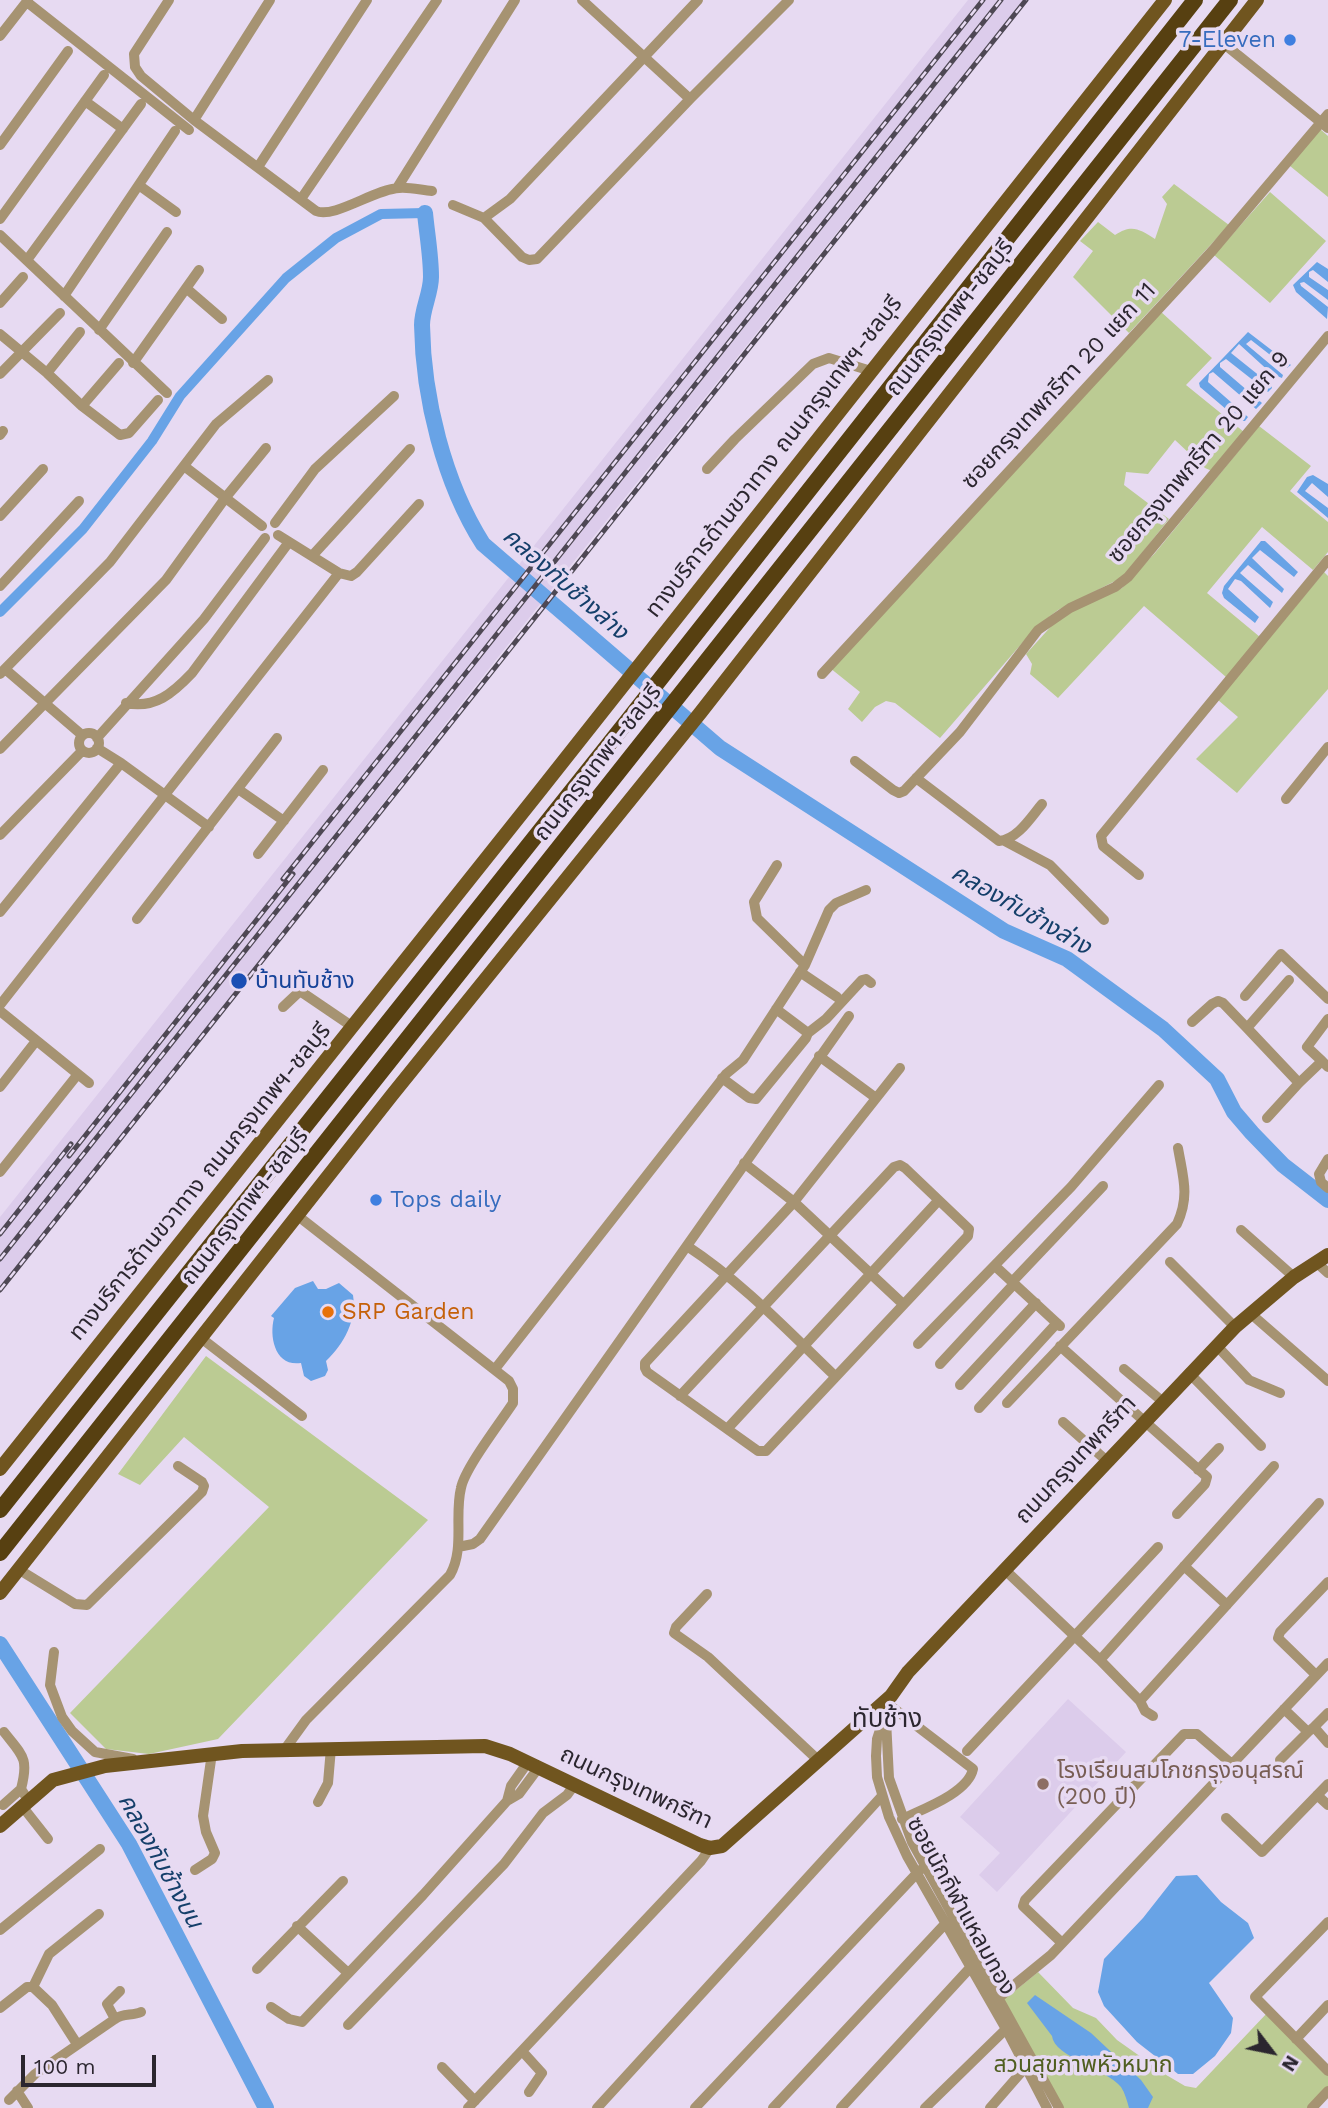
<!DOCTYPE html>
<meta charset="utf-8">
<style>
body{margin:0}
#map{position:relative;width:1328px;height:2108px;overflow:hidden;background:#e7daf2;font-family:"Work Sans",sans-serif}
canvas{display:block}
.north{position:absolute;left:1237px;top:2017px;width:70px;height:70px;-webkit-text-stroke:5px #e7daf2;paint-order:stroke;rotate:122deg;font-size:19px;font-weight:700;line-height:28px;text-align:center;color:#2b262f}
.north::after{content:'';display:block;margin:auto;width:24px;height:32px;background:#2b262f;clip-path:polygon(50% 0,100% 100%,50% 72%,0 100%)}
.scale{position:absolute;left:21px;top:2055px;width:135px;height:32px;box-sizing:border-box;border:4px solid #2b262f;border-top:0;padding-left:9px;font-size:21px;line-height:24px;white-space:nowrap;color:#2b262f;-webkit-text-stroke:5px #e7daf2;paint-order:stroke}
</style>
<div id="map">
<canvas width="1328" height="2108"></canvas>
<div class="north">N</div>
<div class="scale">100 m</div>
</div>
<script>
const ctx = document.querySelector('canvas').getContext('2d');
ctx.lineJoin = 'round';
function fill(path, color) {
  ctx.fillStyle = color;
  ctx.fill(path, 'evenodd');
}
function stroke(path, color, width, dash) {
  ctx.strokeStyle = color;
  ctx.lineWidth = width;
  ctx.lineCap = dash ? 'butt' : 'round';
  ctx.setLineDash(dash || []);
  ctx.stroke(path);
}
function drawText(font, color, halo, rows, align = 'center') {
  ctx.font = font + ' "Work Sans","Noto Sans Thai",sans-serif';
  ctx.lineWidth = 7;
  ctx.setLineDash([]);
  ctx.textBaseline = 'middle';
  ctx.strokeStyle = halo;
  ctx.fillStyle = color;
  for (const [text, x, y, turn = 0] of rows) {
    ctx.save();
    ctx.translate(x, y);
    ctx.rotate((+turn || 0) * Math.PI / 180);
    ctx.textAlign = isNaN(turn) ? turn : align;
    if (halo) ctx.strokeText(text, 0, 0);
    ctx.fillText(text, 0, 0);
    ctx.restore();
  }
}
fill(new Path2D(`
 M968,0H1023L555,585L0,1289V1217Z
 M1068,1699L1126,1752L997,1892L979,1875L1000,1853L960,1817Z`), '#dccceb');
fill(new Path2D(`
 M1320,129L1328,136V197L1290,166Z
 M1174,184L1229,225L1129,333L1073,277L1093,251L1080,241L1098,222L1115,235C1132,224 1139,229 1155,239L1167,204L1162,197Z
 M1270,192L1326,241L1270,303L1214,255Z
 M1160,311L1212,358L1186,385L1244,432L1212,471L1205,468L1175,440L1148,474L1126,472L1124,485L1169,519L1123,577L1058,610L1036,627L940,738L895,703L886,701L875,707L862,722L848,709L860,692L830,668Z
 M1259,426L1311,466L1290,491L1328,522V552L1313,570L1262,527L1207,593L1260,637L1226,677L1144,606L1058,698L1030,674L1032,664L1026,654L1055,622L1083,605L1122,588L1155,553Z
 M1324,572L1328,576V689L1237,793L1196,759L1238,717L1218,700Z
 M206,1356L428,1520L218,1739L149,1754L106,1749L70,1713L269,1507L184,1437L140,1485L118,1474Z
 M1038,1972L1073,2008L1096,2018L1117,2040L1168,2076L1185,2086L1196,2088L1268,2012L1328,2073V2091L1311,2108H1059L998,1999L1011,1994Z`), '#bbcb93');
fill(new Path2D(`
 M1317,262L1328,269V282L1313,270L1309,272V277L1328,290V300L1304,282L1300,283L1301,286L1328,307L1327,319L1296,292L1293,285Z
 M1248,332L1291,365L1287,368L1251,340L1246,344L1283,375L1282,378L1272,374L1239,344L1231,353L1271,385L1272,388L1268,392L1226,359L1220,363V367L1262,403L1256,409L1213,372L1209,374L1208,382L1248,417L1245,421H1240L1200,387L1199,383Z
 M1313,475L1328,484V497L1312,483L1305,491L1328,508V518L1297,492L1307,477Z
 M1261,541H1265L1298,572L1294,577L1260,550L1252,558L1284,589L1282,593L1248,565L1240,573L1273,602L1270,608L1241,581L1235,579L1228,589L1259,617L1255,623L1224,598L1222,593L1224,586Z
 M313,1281L318,1289H326L339,1283L353,1295C357,1320 344,1344 326,1361L328,1370L325,1376L311,1381L304,1376L301,1363C275,1367 269,1337 274,1318L271,1316L295,1288Z
 M1197,1875L1221,1902L1248,1923L1254,1938L1209,1983L1233,2018L1231,2033L1215,2056L1193,2074H1178L1137,2042L1104,2006L1098,1992L1104,1959L1143,1918L1176,1876Z
 M1035,1995L1091,2033L1141,2080L1153,2097L1148,2108H1129C1127,2101 1125,2093 1121,2087C1107,2069 1054,2057 1052,2036L1027,2003Z`), '#68a3e6');
stroke(new Path2D(`
 M0,612L83,529L152,441L180,396L286,278L336,238L381,214L425,213`), '#68a3e6', 10);
stroke(new Path2D(`
 M425,213C427,234 431,256 431,277C431,293 422,309 422,325C423,397 444,483 483,544L720,748L1004,931L1067,959L1163,1029L1217,1079L1234,1112L1252,1133L1283,1165L1328,1200
 M0,1644L129,1844L266,2108`), '#68a3e6', 16);
stroke(new Path2D(`
 M169,0L134,54L135,67L141,76L194,120L316,211C334,219 375,189 399,188C409,187 421,190 432,191
 M582,0L690,99
 M27,2L189,130
 M0,36L28,0
 M1223,43L1328,128
 M85,101L123,129
 M194,120L270,0
 M0,145L68,51
 M258,167L367,0
 M140,186L176,212
 M397,188L515,0
 M301,199L437,0
 M453,205L484,218L522,257L529,260L537,259L690,99L789,0
 M484,218L510,199L698,0
 M0,219L104,75
 M0,235L167,393
 M27,260L141,104
 M186,288L222,319
 M64,296L175,131
 M0,303L23,277
 M99,330L167,232
 M0,334L47,373L82,406L120,435L129,433L158,400
 M133,363L199,270
 M47,373L80,332
 M0,374L60,313
 M82,406L119,363
 M0,435L3,431
 M184,466L262,526
 M707,469L735,439L813,364L829,358L871,371
 M0,516L43,469
 M275,523L315,469L394,396
 M278,535L339,573L351,576L357,572L419,504
 M312,556L410,449
 M0,586L79,501
 M5,669L82,735
 M0,674L110,562L216,424L268,380
 M822,674L1213,250L1328,114
 M126,703C155,709 173,693 192,673L289,542
 M79 743a10 10 0 1 1 20 0a10 10 0 1 1-20 0Z
 M97,738L204,619L265,538
 M97,748L121,763L209,827
 M0,749L166,580L226,497L266,448
 M855,761L893,790L899,793L904,791L960,732L1038,630L1070,608L1115,587L1128,577L1328,336
 M916,778L999,841C1018,839 1031,817 1042,804
 M238,789L284,821
 M1286,799L1328,747
 M0,835L82,751
 M1005,841L1050,865L1104,920
 M258,854L323,770
 M777,865L754,902L757,918L805,965
 M1139,875L1103,846L1101,836L1328,560
 M0,912L121,763
 M137,919L277,738
 M800,972L837,997
 M1289,980L1247,1028L1299,1083L1322,1061L1328,1067
 M1245,996L1281,954L1328,999
 M0,1005L339,573
 M283,1007L300,991L353,1027
 M0,1011L89,1083
 M1192,1022L1212,1004L1218,1001L1223,1003L1247,1028
 M808,1033L826,1019L862,980L866,979L871,983
 M819,1056L876,1098
 M1322,1061L1307,1047L1328,1019
 M722,1078L749,1098L756,1099L806,1038L808,1033L776,1009
 M0,1087L36,1041
 M1267,1118L1299,1083
 M1328,1159L1319,1174L1321,1182L1328,1188
 M744,1163L794,1202L903,1304
 M0,1172L78,1074
 M1241,1230L1294,1277
 M687,1246C742,1282 788,1331 835,1376
 M1170,1262L1235,1327
 M1316,1262L1328,1273
 M995,1266L1060,1326
 M1012,1282L1103,1186
 M1250,1313L1328,1381
 M201,1338L302,1416
 M918,1344L1071,1187L1159,1085
 M1216,1345L1249,1380L1280,1393
 M1060,1346L1207,1477L1205,1484L1177,1514
 M940,1364L1014,1284
 M495,1369L726,1074L743,1060L805,965L829,910L836,903L866,890
 M1124,1369L1162,1401
 M1189,1373L1261,1446
 M960,1385L1036,1303
 M680,1396L894,1167L900,1165L905,1168L969,1229L968,1236L766,1451H758L647,1372L645,1368V1363L794,1202L900,1068
 M1007,1403L1177,1224C1190,1196 1183,1177 1178,1148
 M979,1408L1057,1323
 M1063,1422L1107,1461
 M728,1428L938,1201
 M1198,1470L1219,1448
 M458,1547L473,1544L480,1539L849,1016
 M1184,1566L1227,1605
 M18,1569L75,1604L87,1605L202,1492L204,1486L202,1482L178,1466
 M1005,1570L1100,1660L1140,1701L1319,1503
 M707,1594L676,1627L674,1633L708,1657L818,1760
 M54,1652L50,1685L62,1717L72,1731L95,1752L133,1759
 M1100,1660L1274,1466
 M1316,1675L1278,1638L1280,1632L1328,1582
 M890,1699L877,1739L876,1756L877,1777L889,1817L907,1856L1006,2029L1047,2108
 M1140,1701L1145,1711L1153,1716
 M888,1704L973,1769C968,1793 923,1809 902,1819
 M1284,1709L1308,1732L1314,1727L1328,1743
 M886,1720L889,1778L912,1842L1059,2108
 M1314,1727L1328,1713
 M4,1732C23,1756 29,1758 21,1789L28,1800
 M285,1749L306,1720L450,1575C465,1549 454,1516 461,1488C465,1468 500,1423 513,1403V1389L509,1381L298,1216
 M967,1751L1158,1547
 M1280,1760L1308,1732
 M1317,1795L1328,1805
 M507,1801L511,1786L528,1762
 M318,1802L328,1783L331,1748
 M3,1805L21,1789
 M22,1806L48,1839
 M1226,1818L1262,1852L1328,1784
 M195,1870L212,1859L215,1853L206,1832L203,1816L212,1753
 M1328,1922L1255,1997L1328,2071
 M297,1926L348,1973
 M0,1930L100,1849
 M1062,1943L1023,1906L1025,1900L1184,1734H1197L1233,1765
 M257,1969L343,1881
 M33,1987L49,1954L99,1914
 M33,1987L52,2005L77,2044
 M997,1999L1051,1955L1328,1663
 M271,2007L289,2019L302,2022L423,1895L507,1801L519,1794L539,1767
 M0,2008L27,1987H33
 M115,2019L107,2004L120,1991
 M348,2025L504,1864L543,1813L567,1795L575,1784
 M1296,2039L1328,2005
 M522,2051L542,2073L529,2092
 M442,2067L475,2101
 M17,2091L28,2108
 M9,2100L35,2074L115,2019C123,2013 132,2016 141,2012
 M468,2108L701,1861L710,1848
 M597,2108L881,1797
 M695,2108L920,1870
 M773,2108L945,1924
 M841,2108L969,1969
 M925,2108L1006,2029
 M990,2108L1025,2068
 M1312,2108L1328,2091`), '#a69372', 10);
stroke(new Path2D(`
 M0,1469L539,792L1165,0
 M0,1593L392,1095L701,712L1257,0
 M0,1826L53,1780L105,1766L242,1751L485,1746L510,1754L700,1845L710,1848L722,1846L891,1696L908,1672L1235,1327L1294,1277L1328,1255`), '#70551f', 14);
stroke(new Path2D(`
 M0,1510L628,720L1195,0
 M0,1553L1230,0`), '#574011', 16);
const rail = new Path2D(`
 M283,879L983,0
 M69,1156L293,874
 M0,1234L71,1144
 M0,1259L1001,0
 M0,1290L1026,0`);
stroke(rail, '#4e4854', 5);
stroke(rail, '#e7daf2', 2.5, [8]);
for (const [x, y, r, color] of [
 [1290,40,7,"#3f7fe0"],
 [239,981,9,"#1a4fb4"],
 [376,1200,7,"#3f7fe0"],
 [328,1312,7,"#e8710a"],
 [1043,1784,7,"#8d6e63"]
]) {
  const dot = new Path2D();
  dot.arc(x, y, r, 0, 2 * Math.PI);
  ctx.fillStyle = color;
  ctx.fill(dot);
  stroke(dot, '#e7daf2', 2.5);
}
drawText('23px', '#366cbe', '#e7daf2', [
 ["7-Eleven",1276,40],
 ["Tops daily",390,1200,"left"]
], 'right');
drawText('23px', '#2b262f', '#e7daf2', [
 ["ถนนกรุงเทพฯ-ชลบุรี",950,318,-52],
 ["ซอยกรุงเทพกรีฑา 20 แยก 11",1059,386,-47],
 ["ทางบริการด้านขวาทาง ถนนกรุงเทพฯ-ชลบุรี",774,457,-52],
 ["ซอยกรุงเทพกรีฑา 20 แยก 9",1199,457,-50],
 ["ถนนกรุงเทพฯ-ชลบุรี",598,763,-52],
 ["ทางบริการด้านขวาทาง ถนนกรุงเทพฯ-ชลบุรี",200,1182,-51],
 ["ถนนกรุงเทพฯ-ชลบุรี",245,1207,-52],
 ["ถนนกรุงเทพกรีฑา",1076,1460,-47],
 ["ถนนกรุงเทพกรีฑา",636,1788,25],
 ["ซอยนักกีฬาแหลมทอง",961,1906,61]
]);
drawText('23px', '#164399', '#e7daf2', [
 ["บ้านทับช้าง",255,981]
], 'left');
drawText('23px', '#c56008', '#e7daf2', [
 ["SRP Garden",342,1312]
], 'left');
drawText('23px', '#785e54', '#e7daf2', [
 ["โรงเรียนสมโภชกรุงอนุสรณ์",1057,1771],
 ["(200 ปี)",1057,1797]
], 'left');
drawText('23px', '#505e20', '#e7daf2', [
 ["สวนสุขภาพหัวหมาก",1083,2065]
]);
drawText('italic 24px', '#153f6a', '#e7daf2', [
 ["คลองทับช้างล่าง",565,584,41],
 ["คลองทับช้างล่าง",1021,910,30],
 ["คลองทับช้างบน",160,1861,61]
]);
drawText('26px', '#2b262f', '#e7daf2', [
 ["ทับช้าง",887,1719]
]);
</script>
